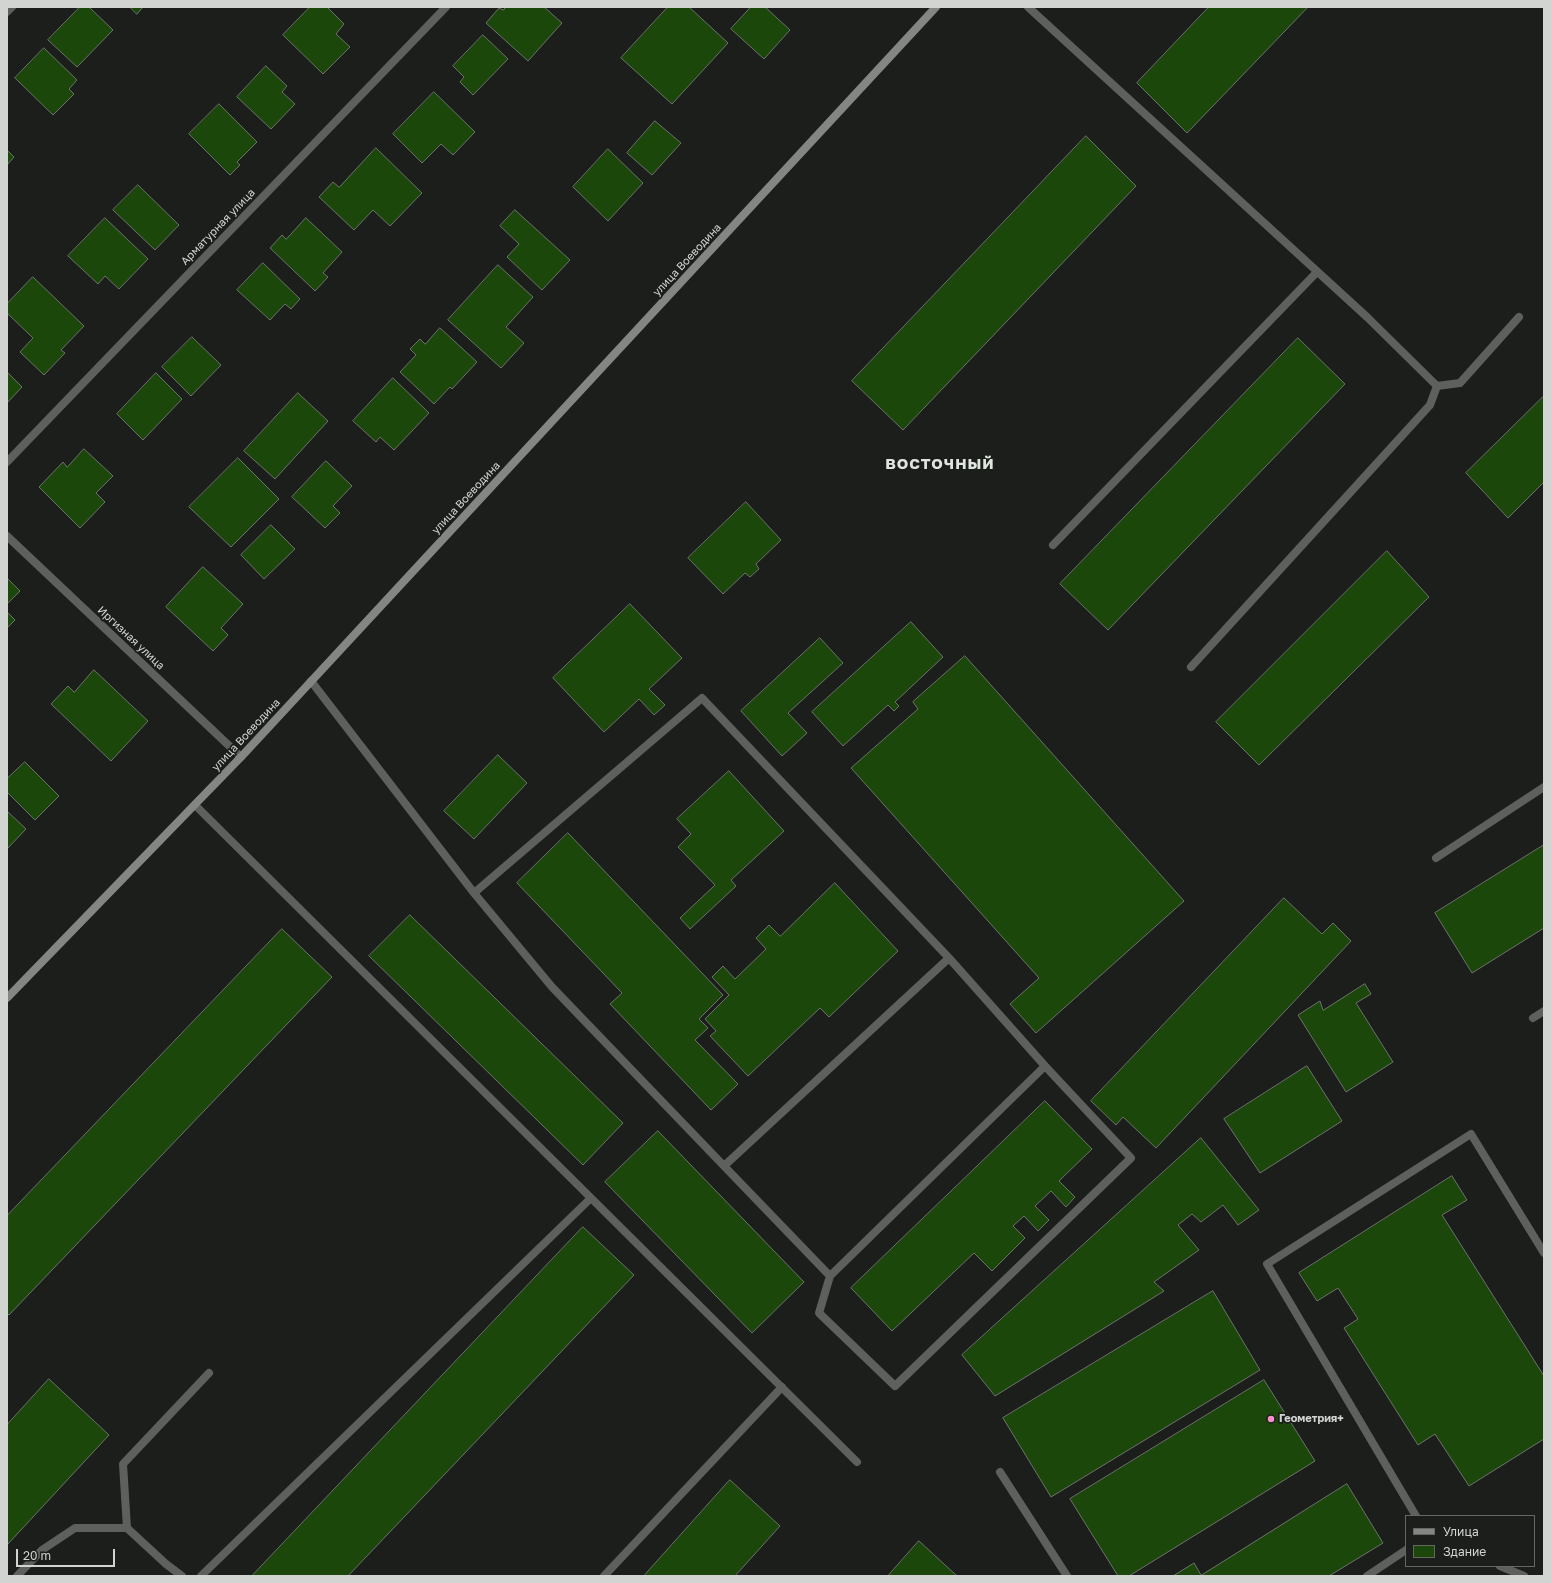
<!DOCTYPE html>
<meta charset="utf-8">
<style>
body{margin:0}
#map{position:relative;width:1551px;height:1583px;overflow:hidden;background:#1b1e1a;font-family:"Golos Text",sans-serif}
canvas{display:block}
.frame{position:absolute;inset:0;border:8px solid #d1d4d1;pointer-events:none}
.legend{position:absolute;left:1405px;top:1515px;width:130px;height:52px;box-sizing:border-box;background:#1b1e1a;border:1px solid #646763;margin:0;padding:5px 7px;list-style:none;font-size:12px;color:#d1d4d1}
.legend li{display:flex;align-items:center;gap:8px;height:20px}
.legend b{width:20px;border:1px solid #646763}
.scale{position:absolute;left:16px;top:1549px;width:99px;height:18px;box-sizing:border-box;border:2px solid #d1d4d1;border-top:0;padding-left:5px;font-size:12px;line-height:14px;white-space:nowrap;color:#d1d4d1;-webkit-text-stroke:3px #1b1e1a;paint-order:stroke}
</style>
<div id="map">
<canvas width="1551" height="1583"></canvas>
<div class="frame"></div>
<ul class="legend">
<li><b style="height:5px;background:#848683"></b>Улица</li>
<li><b style="height:11px;background:#1c470b"></b>Здание</li>
</ul>
<div class="scale">20 m</div>
</div>
<script>
const ctx = document.querySelector('canvas').getContext('2d');
ctx.lineJoin = 'round';
function fill(path, color) {
  ctx.fillStyle = color;
  ctx.fill(path, 'evenodd');
}
function stroke(path, color, width, dash) {
  ctx.strokeStyle = color;
  ctx.lineWidth = width;
  ctx.lineCap = dash ? 'butt' : 'round';
  ctx.setLineDash(dash || []);
  ctx.stroke(path);
}
function drawText(font, color, halo, rows, align = 'center') {
  ctx.font = font + ' "Golos Text",sans-serif';
  ctx.lineWidth = 3.5;
  ctx.setLineDash([]);
  ctx.textBaseline = 'middle';
  ctx.strokeStyle = halo;
  ctx.fillStyle = color;
  for (const [text, x, y, turn = 0] of rows) {
    ctx.save();
    ctx.translate(x, y);
    ctx.rotate((+turn || 0) * Math.PI / 180);
    ctx.textAlign = isNaN(turn) ? turn : align;
    if (halo) ctx.strokeText(text, 0, 0);
    ctx.fillText(text, 0, 0);
    ctx.restore();
  }
}
const building = new Path2D(`
 M80,7H89L113,30L77,67L48,40Z
 M130,7H143L137,14Z
 M310,7H327L344,24L336,34L350,47L323,74L283,35Z
 M506,7H544L562,23L528,61L486,23L499,8L503,10Z
 M668,7H689L728,43L672,104L621,58Z
 M751,7H765L790,30L764,59L731,29Z
 M1209,7H1308L1187,133L1137,83Z
 M483,35L508,59L473,95L460,82L464,77L453,66Z
 M44,48L77,80L69,89L74,94L53,115L15,78Z
 M266,66L287,86L282,92L295,104L271,129L237,97Z
 M434,92L475,132L453,155L441,144L422,163L393,134Z
 M219,104L257,142L237,162L240,165L230,175L189,134Z
 M655,121L681,143L652,175L627,153Z
 M1086,136L1136,186L903,430L852,381Z
 M376,148L422,193L390,226L373,210L354,230L319,197L333,182L339,187Z
 M608,149L643,183L608,221L573,187Z
 M7,150L14,157L7,165Z
 M138,185L179,225L155,250L113,210Z
 M515,210L570,260L542,290L507,257L519,244L500,226Z
 M105,218L148,259L119,289L105,276L98,284L68,256Z
 M306,218L342,252L323,273L328,277L315,291L270,248L282,235L286,239Z
 M263,263L300,299L291,309L285,304L270,320L237,290Z
 M498,265L533,297L506,327L524,343L501,368L448,320Z
 M33,277L84,326L61,350L65,353L44,375L20,352L33,338L7,313V304Z
 M440,328L477,362L452,389L450,387L434,404L400,372L416,355L410,349L420,339L425,344Z
 M192,337L221,365L191,396L162,367Z
 M1298,338L1345,384L1108,630L1060,584Z
 M7,372L22,387L7,403Z
 M156,373L182,399L143,440L117,414Z
 M393,378L429,413L394,450L380,437L376,442L353,421Z
 M298,393L328,421L275,479L244,451Z
 M1544,396V482L1508,518L1466,473Z
 M84,449L113,476L96,493L105,502L80,528L39,487L63,462L67,467Z
 M238,458L279,499L231,547L189,507Z
 M326,461L352,486L333,506L340,513L325,528L292,497Z
 M746,502L781,540L756,564L759,569L750,577L745,573L723,594L688,558Z
 M271,525L295,549L264,579L241,555Z
 M1387,551L1429,597L1259,765L1216,722Z
 M203,567L243,604L221,628L228,635L213,651L166,607Z
 M7,578L20,591L7,604Z
 M630,604L682,658L649,689L665,705L654,715L639,699L604,732L553,678Z
 M7,612L15,620L7,628Z
 M911,622L943,657L895,702L899,706L894,711L888,705L843,746L812,712Z
 M820,638L843,663L788,713L807,733L782,756L741,711Z
 M965,656L1184,901L1036,1033L1010,1004L1039,978L851,768L918,709L913,702Z
 M94,670L148,721L111,761L51,704L68,686L74,692Z
 M498,755L527,783L474,839L444,811Z
 M25,762L59,796L35,820L7,792V779Z
 M729,771L784,831L731,880L736,886L690,929L680,918L715,885L678,847L691,834L677,819Z
 M7,811L26,829L7,849Z
 M568,833L723,995L699,1019L708,1028L695,1040L738,1084L711,1110L610,1004L622,993L517,883Z
 M1544,845V928L1472,973L1435,913Z
 M835,883L898,951L829,1017L820,1008L748,1076L710,1036L716,1031L705,1019L729,995L712,977L723,966L735,979L766,949L756,938L769,925L780,936Z
 M1284,898L1322,934L1333,923L1351,941L1156,1148L1123,1117L1116,1125L1091,1101Z
 M410,915L623,1123L583,1165L369,956Z
 M282,929L332,977L9,1315L7,1313V1216Z
 M1365,984L1371,994L1356,1003L1393,1062L1346,1092L1298,1015L1320,1001L1323,1010Z
 M1307,1066L1342,1121L1260,1173L1224,1119Z
 M1045,1101L1092,1149L1059,1181L1075,1197L1066,1207L1051,1191L1035,1206L1049,1220L1038,1231L1024,1216L1013,1226L1025,1238L992,1271L974,1253L892,1331L851,1288Z
 M658,1131L804,1282L752,1333L605,1182Z
 M1201,1138L1259,1210L1238,1225L1223,1205L1201,1222L1192,1214L1178,1225L1199,1250L1154,1282L1164,1291L995,1396L962,1355Z
 M1452,1176L1467,1200L1442,1215L1544,1376V1439L1469,1486L1435,1434L1418,1445L1344,1328L1358,1319L1338,1288L1317,1301L1299,1273Z
 M583,1227L634,1275L348,1576H252Z
 M1213,1291L1260,1370L1051,1497L1003,1418Z
 M49,1379L109,1435L7,1545V1425Z
 M1264,1380L1315,1461L1129,1576H1118L1070,1499Z
 M730,1480L780,1526L735,1576H644Z
 M1347,1484L1383,1543L1329,1576H1173L1194,1563L1201,1575Z
 M919,1541L957,1576H888Z`);
fill(building, '#1c470b');
stroke(building, '#6e726d', 1);
stroke(new Path2D(`
 M1028,7L1367,317L1437,386L1460,383L1519,317
 M1053,545L1317,272
 M1191,667L1430,405L1437,386
 M311,681L474,893L552,987L724,1166L949,958L702,698L474,893
 M195,805L857,1462
 M1436,858L1544,787
 M1533,1018L1544,1011
 M724,1166L830,1276L1045,1066L949,958
 M830,1276L819,1313L895,1386L1131,1158L1045,1066
 M1000,1472L1067,1576
 M1416,1516L1267,1264L1471,1134L1544,1253
 M1500,1566L1524,1576
 M17,1576L42,1550L75,1528H127
 M182,1576L166,1564L127,1528L123,1464L209,1373
 M201,1576L591,1198
 M604,1576L782,1387
 M1367,1576L1406,1550`), '#5e605e', 8);
stroke(new Path2D(`
 M7,12L12,7
 M7,462L446,7
 M7,536L241,757`), '#5e605e', 8);
stroke(new Path2D(`
 M7,998L241,757L936,7`), '#848683', 8);
for (const [x, y, r, color] of [
 [1271,1419,4,"#f890cb"]
]) {
  const dot = new Path2D();
  dot.arc(x, y, r, 0, 2 * Math.PI);
  ctx.fillStyle = color;
  ctx.fill(dot);
  stroke(dot, '#1b1e1a', 1.5);
}
drawText('11px', '#d1d4d1', '#1b1e1a', [
 ["Арматурная улица",218,227,-46],
 ["улица Воеводина",687,260,-47],
 ["улица Воеводина",466,498,-47],
 ["Иргизная улица",131,638,43],
 ["улица Воеводина",246,735,-47]
]);
drawText('bold 11px', '#d1d4d1', '#1b1e1a', [
 ["Геометрия+",1279,1419]
], 'left');
ctx.letterSpacing = '1px';
drawText('bold 15px', '#e0e5df', '#1b1e1a', [
 ["ВОСТОЧНЫЙ",940,464]
]);
ctx.letterSpacing = '0px';
</script>
